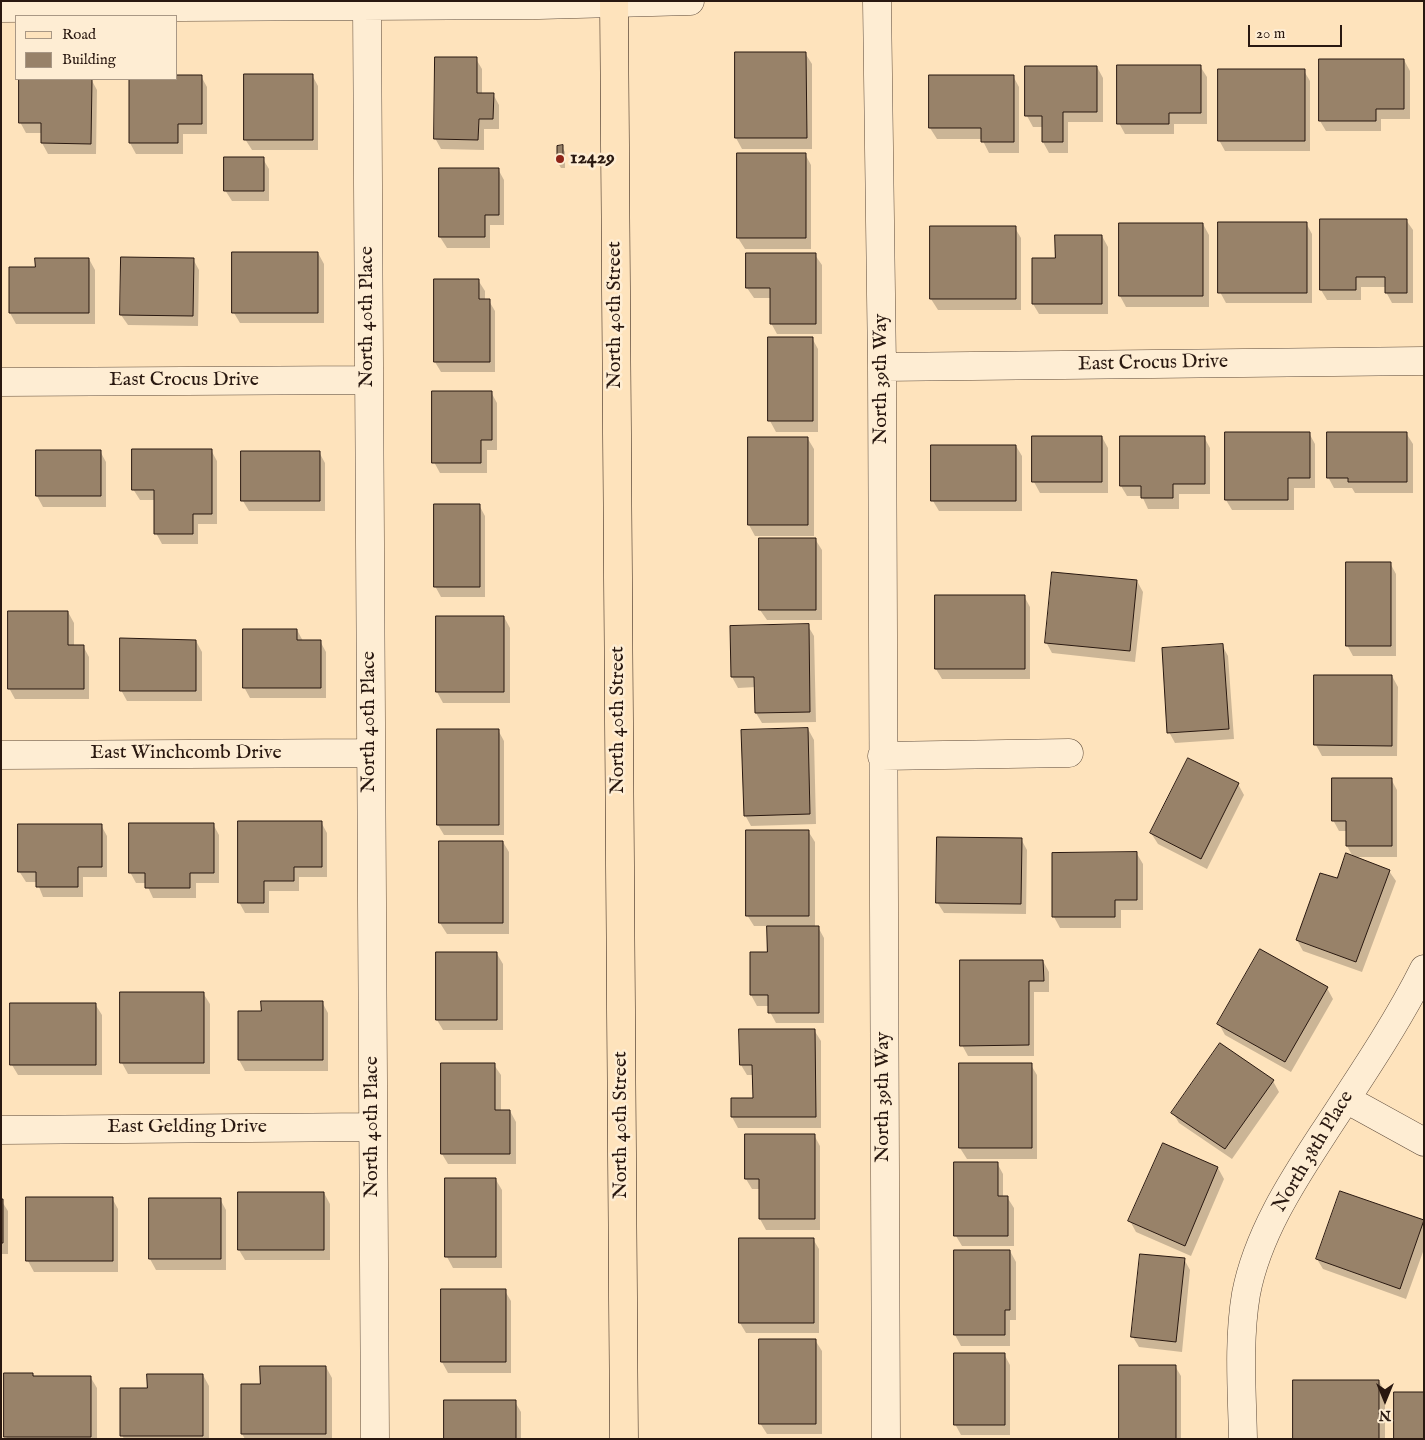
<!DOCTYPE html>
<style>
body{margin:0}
#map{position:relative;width:1425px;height:1440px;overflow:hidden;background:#fee3bc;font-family:"IM FELL English",serif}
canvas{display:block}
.frame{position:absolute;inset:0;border:2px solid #291810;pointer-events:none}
.legend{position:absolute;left:15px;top:15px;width:162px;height:65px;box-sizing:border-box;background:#feedd3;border:1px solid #a99885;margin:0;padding:6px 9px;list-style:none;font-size:15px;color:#291810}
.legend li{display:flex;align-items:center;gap:10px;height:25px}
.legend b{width:25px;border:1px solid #a99885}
.north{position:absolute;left:1360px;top:1375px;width:50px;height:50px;-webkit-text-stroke:4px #feedd3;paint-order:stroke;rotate:180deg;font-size:14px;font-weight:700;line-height:20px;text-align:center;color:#291810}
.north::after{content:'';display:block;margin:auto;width:18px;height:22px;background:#291810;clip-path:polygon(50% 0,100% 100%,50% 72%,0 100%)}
.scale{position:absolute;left:1248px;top:25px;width:94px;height:22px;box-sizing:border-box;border:2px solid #291810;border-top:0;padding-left:6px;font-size:15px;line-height:18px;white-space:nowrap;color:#291810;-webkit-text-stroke:4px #feedd3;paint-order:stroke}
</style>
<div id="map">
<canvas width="1425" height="1440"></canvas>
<div class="frame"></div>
<ul class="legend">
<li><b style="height:6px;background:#fee3bc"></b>Road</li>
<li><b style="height:14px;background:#988269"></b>Building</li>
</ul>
<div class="north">N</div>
<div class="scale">20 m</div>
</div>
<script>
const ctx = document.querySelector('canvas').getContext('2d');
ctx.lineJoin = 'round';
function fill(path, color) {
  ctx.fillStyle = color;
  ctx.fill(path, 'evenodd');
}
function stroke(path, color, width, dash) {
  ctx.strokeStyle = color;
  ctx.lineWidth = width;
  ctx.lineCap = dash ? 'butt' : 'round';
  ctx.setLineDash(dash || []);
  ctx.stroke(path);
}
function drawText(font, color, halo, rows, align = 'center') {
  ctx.font = font + ' "IM FELL English",serif';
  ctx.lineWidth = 5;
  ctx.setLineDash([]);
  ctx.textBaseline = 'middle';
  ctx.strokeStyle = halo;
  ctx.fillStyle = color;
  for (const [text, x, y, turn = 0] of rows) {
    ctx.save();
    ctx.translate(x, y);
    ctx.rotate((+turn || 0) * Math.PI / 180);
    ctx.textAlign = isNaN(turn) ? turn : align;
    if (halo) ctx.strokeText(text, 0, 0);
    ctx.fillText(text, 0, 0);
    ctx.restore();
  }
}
fill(new Path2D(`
 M805,53L812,64V149H742L736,138Z
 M476,59L482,69V94H493L499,105V129H484V150L441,149L435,138Z
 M1404,60L1410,71V119H1381V131H1326L1320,121Z
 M1200,66L1207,77V124H1174V134H1125L1119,123Z
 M1027,67H1097L1103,78V122H1068V153H1049L1043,142V127H1033L1027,116Z
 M1304,71L1310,81V151H1225L1219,140Z
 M312,75L318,86V150H252L245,139Z
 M201,76L207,87V134H183V154H136L130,143V79Z
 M930,76H1013L1019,87V153H989L982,139H937L930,128Z
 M21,79H91L97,90L96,154H48L42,143V133H26L20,122Z
 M562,147L565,152V168H561L558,163Z
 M805,154L811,165V249H745L738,238Z
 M263,159L269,169V201H232L225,190Z
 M498,169L504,180V225H490V248H447L440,237Z
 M1406,220L1413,230V303H1392L1386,292V287H1361V300H1327L1321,290Z
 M1306,223L1312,234V303H1226L1220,292Z
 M1203,224L1209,235V307H1126L1120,296Z
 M931,228H1015L1021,238V310H938L931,299Z
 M1102,236L1108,247V314H1039L1033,304L1056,259Z
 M318,253L324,264V323H240L234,313Z
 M815,255L822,265V334H777L771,323V298H754L747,288Z
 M89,259L95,270V324H16L10,313V269H36Z
 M193,259L199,270L198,326L128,325L121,315Z
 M478,280L485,291V301H489L495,311V372H441L435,362Z
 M812,338L818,349V432H776L770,421Z
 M491,392L497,403V450H487V473H440L434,462Z
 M1309,433L1315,444V488H1294V510H1232L1226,500Z
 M1406,433L1413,444V493H1355L1352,488H1334L1328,477Z
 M1034,437H1102L1108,448V493H1040L1034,482Z
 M1204,437L1210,448V494H1179V509H1148L1142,496H1127L1121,486Z
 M749,439H808L814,449V536H755L749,525Z
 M1016,446L1022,456V511H939L933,501Z
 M211,450L217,461V524H198V544H162L156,533V500H140L133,489Z
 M37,451H100L106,462V507H43L37,496Z
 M319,452L325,463V511H249L243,501Z
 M479,505L485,516V597H441L435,586Z
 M815,539L822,550V620H767L760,610Z
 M1390,563L1396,574V656H1353L1347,645Z
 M1137,581L1143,592L1135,662L1052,653L1046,642Z
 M1024,596L1030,607V679H942L936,669Z
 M68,612L74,623V646H83L89,657V699H15L9,688Z
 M504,617L510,628V703H443L437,692Z
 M808,626L814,636L816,722L762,723L756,713V687L738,688L732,677Z
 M297,630L303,641H320L326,652V698H250L244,687Z
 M196,641L202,652V701H127L121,690Z
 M1222,645L1228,656L1234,739L1175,743L1169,732Z
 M1392,676L1398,687L1397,756H1322L1316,745Z
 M808,729L814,740L816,824L751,826L745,815Z
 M498,730L504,741V835H444L438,825Z
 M1391,779L1397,790V857H1353L1347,846V831H1339L1333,820Z
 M1238,784L1244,795L1207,869L1158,844L1151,833Z
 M321,822L327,833V877H299V891H269V913H245L239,902Z
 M213,824L219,835V883H196V898H153L146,883H136L130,872Z
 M101,825L107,836V877H83V897H43L37,882H26L19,871Z
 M808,831L815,842V927H818L824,938V1023H776L770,1012V1006H757L751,995V954H769V926H754L747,915Z
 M1021,839L1027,850L1026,914L944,913L937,902Z
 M440,842H503L509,852V934H447L440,923Z
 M1137,854L1143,864V910H1121V928H1060L1054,917Z
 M1389,871L1396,881L1362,972L1303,951L1297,940L1338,880Z
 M497,954L503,964V1030H443L437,1020Z
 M1043,961L1049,972V992H1034V1056H968L962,1045Z
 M1327,988L1333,999L1291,1072L1225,1035L1219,1024Z
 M122,993H203L210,1004V1074H128L122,1063Z
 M322,1002L328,1013V1071H245L239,1060L263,1012Z
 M95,1004L102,1015V1075H18L12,1065Z
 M814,1030L821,1041V1128H738L732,1117L754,1099V1075H747L741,1065Z
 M494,1065L501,1075V1111H510L516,1122V1164H448L442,1154Z
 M960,1065H1031L1037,1075V1159H967L960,1148Z
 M1273,1081L1279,1092L1232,1159L1179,1123L1173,1113Z
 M814,1135L820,1146V1230H766L760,1219V1189H752L746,1179Z
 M997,1163L1003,1174V1197H1007L1014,1208V1246H962L956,1236Z
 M1218,1168L1224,1179L1191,1256L1136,1232L1130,1221Z
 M496,1180L502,1190V1268H453L447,1257Z
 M1341,1192L1424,1221V1249L1406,1299L1323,1269L1317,1259Z
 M324,1193L330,1204V1260H245L239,1250Z
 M28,1198H112L118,1209V1272H34L28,1261Z
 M220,1199L226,1210V1270H156L150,1259Z
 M1,1200L8,1211V1254H1Z
 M813,1239L819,1249V1333H746L740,1323Z
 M955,1251H1010L1016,1262V1320H1010V1346H961L955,1335Z
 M1184,1259L1190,1270L1182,1352L1139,1347L1133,1337Z
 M442,1291H505L511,1301V1373H448L442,1362Z
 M815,1340L822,1351V1434H767L760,1423Z
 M1004,1354L1010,1365V1435H961L955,1424Z
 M1175,1366L1181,1376V1439H1120Z
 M326,1367L332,1378V1439H245L242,1434L261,1385Z
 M33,1374L35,1378H91L97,1388V1439H7L6,1436Z
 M203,1375L209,1386V1439H124L122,1435Z
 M1379,1381L1385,1392V1439H1294Z
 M515,1402L521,1412V1439H445Z`), '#0003');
const building = new Path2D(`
 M735,52H806L807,138H735Z
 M435,57H477V93H494L493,119H479L478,140L434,139Z
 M1319,59H1404V109H1376V121H1319Z
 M1117,65H1201V113H1169V124H1117Z
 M1025,66H1097V112H1063V142H1042V116H1025Z
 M1218,69H1305V141H1218Z
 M244,74H313V140H244Z
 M176,75H202V124H178V143H129V79H176Z
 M929,75H1014V142H981V128H929Z
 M19,79H92L91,144L41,143V123H19Z
 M563,145V163H557V146Z
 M737,153H806V238H737Z
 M224,157H264V191H224Z
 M439,168H499V215H485V237H439Z
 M1320,219H1407V293H1385V277H1356V290H1320Z
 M1218,222H1307V293H1218Z
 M1119,223H1203V296H1119Z
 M930,226H1016V299H930Z
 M1055,235H1102V304H1032V258H1055Z
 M232,252H318V313H232Z
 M746,253H816V324H770V288H746Z
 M121,257L194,258L193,316L120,315Z
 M35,258H89V313H9V267H35Z
 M434,279H479V299H490V362H434Z
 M768,337H813V421H768Z
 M432,391H492V440H481V463H432Z
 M1225,432H1310V478H1288V500H1225Z
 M1327,432H1407V482H1348V478H1327Z
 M1032,436H1102V482H1032Z
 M1120,436H1205V484H1173V498H1141V486H1120Z
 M748,437H808V525H748Z
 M931,445H1016V501H931Z
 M132,449H212V514H193V534H154V490H132Z
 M36,450H101V496H36Z
 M241,451H320V501H241Z
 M434,504H480V587H434Z
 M759,538H816V610H759Z
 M1346,562H1391V646H1346Z
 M1052,572L1137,580L1130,651L1045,643Z
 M935,595H1025V669H935Z
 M8,611H68V645H84V689H8Z
 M436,616H504V692H436Z
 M809,624L810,712L755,713L754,677H731L730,626Z
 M243,629H297V640H321V688H243Z
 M120,638L196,640V691H120Z
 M1223,644L1229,729L1167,733L1162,648Z
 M1314,675H1392V746L1314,745Z
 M808,728L810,814L744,816L741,730Z
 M437,729H499V825H437Z
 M1188,758L1239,783L1201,859L1150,833Z
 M1332,778H1392V846H1346V821H1332Z
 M238,821H322V867H294V881H264V903H238Z
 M129,823H214V873H190V888H145V873H129Z
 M18,824H102V867H78V887H36V872H18Z
 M746,830H809V916H746Z
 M937,837L1022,838L1021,904L936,903Z
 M439,841H503V923H439Z
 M1137,852V900H1115V917H1052V853Z
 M1346,853L1390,870L1356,962L1296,940L1320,873L1337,878Z
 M767,926H819V1013H768V995H750V952H767Z
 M1260,949L1328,987L1285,1062L1217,1024Z
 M436,952H497V1020H436Z
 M960,960H1043L1044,981H1029V1045L960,1046Z
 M120,992H204V1063H120Z
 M261,1001H323V1060H238V1011H261Z
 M10,1003H96V1065H10Z
 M739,1029H815L816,1117H731V1098H753L752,1065H740Z
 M1220,1043L1274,1080L1225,1149L1171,1113Z
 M441,1063H495V1110H510V1154H441Z
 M959,1063H1032V1148H959Z
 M745,1134H815V1219H759V1179H745Z
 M1163,1143L1218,1167L1185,1246L1128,1221Z
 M954,1162H998V1196H1008V1236H954Z
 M445,1178H496V1257H445Z
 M1340,1191L1424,1220L1400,1289L1316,1259Z
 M238,1192H324V1250H238Z
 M26,1197H113V1261H26Z
 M149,1198H221V1259H149Z
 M1,1199H3V1243H1Z
 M739,1238H814V1323H739Z
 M954,1250H1010V1310H1005V1335H954Z
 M1140,1254L1185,1258L1176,1342L1131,1337Z
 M441,1289H506V1362H441Z
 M759,1339H816V1424H759Z
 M954,1353H1005V1425H954Z
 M1119,1365H1176V1439H1119Z
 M260,1366H326V1434H241V1384H260Z
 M4,1373H33V1376H91V1437H4Z
 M147,1374H203V1436H120V1388H147Z
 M1293,1380H1379V1439H1293Z
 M1394,1392H1424V1439H1394Z
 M444,1400H516V1439H444Z`);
fill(building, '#988269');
stroke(building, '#291810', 1);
const minor = new Path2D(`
 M877,1L882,367L886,1439
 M367,4L375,1439
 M1,8L539,5L690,1
 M882,367L1424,361
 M1,382L368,380
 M1,755L371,753
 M882,756L1069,753
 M1346,1099L1424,1142
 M1,1130L373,1127
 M1243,1439C1242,1392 1238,1341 1246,1294C1257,1236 1291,1183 1323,1134C1357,1082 1396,1025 1424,969`);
const major = new Path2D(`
 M614,1L624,1439`);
stroke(minor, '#5e4b3b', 29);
stroke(major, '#291810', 29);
stroke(minor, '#feedd3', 28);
stroke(major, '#fee3bc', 28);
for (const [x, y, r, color] of [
 [560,159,5,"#8f2418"]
]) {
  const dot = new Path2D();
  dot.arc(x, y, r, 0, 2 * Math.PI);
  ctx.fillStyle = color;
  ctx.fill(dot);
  stroke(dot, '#feedd3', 2);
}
drawText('bold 20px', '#291810', '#feedd3', [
 ["12429",570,159]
], 'left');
drawText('20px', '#291810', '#feedd3', [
 ["North 40th Street",616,315,-90],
 ["North 40th Place",368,317,-90],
 ["East Crocus Drive",1153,364,-1],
 ["North 39th Way",882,379,-90],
 ["East Crocus Drive",184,381],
 ["North 40th Street",619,720,-90],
 ["North 40th Place",370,722,-90],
 ["East Winchcomb Drive",186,754],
 ["North 39th Way",884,1097,-90],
 ["North 40th Street",622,1125,-90],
 ["North 40th Place",373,1127,-90],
 ["East Gelding Drive",187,1128],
 ["North 38th Place",1314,1152,-59]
]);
</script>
